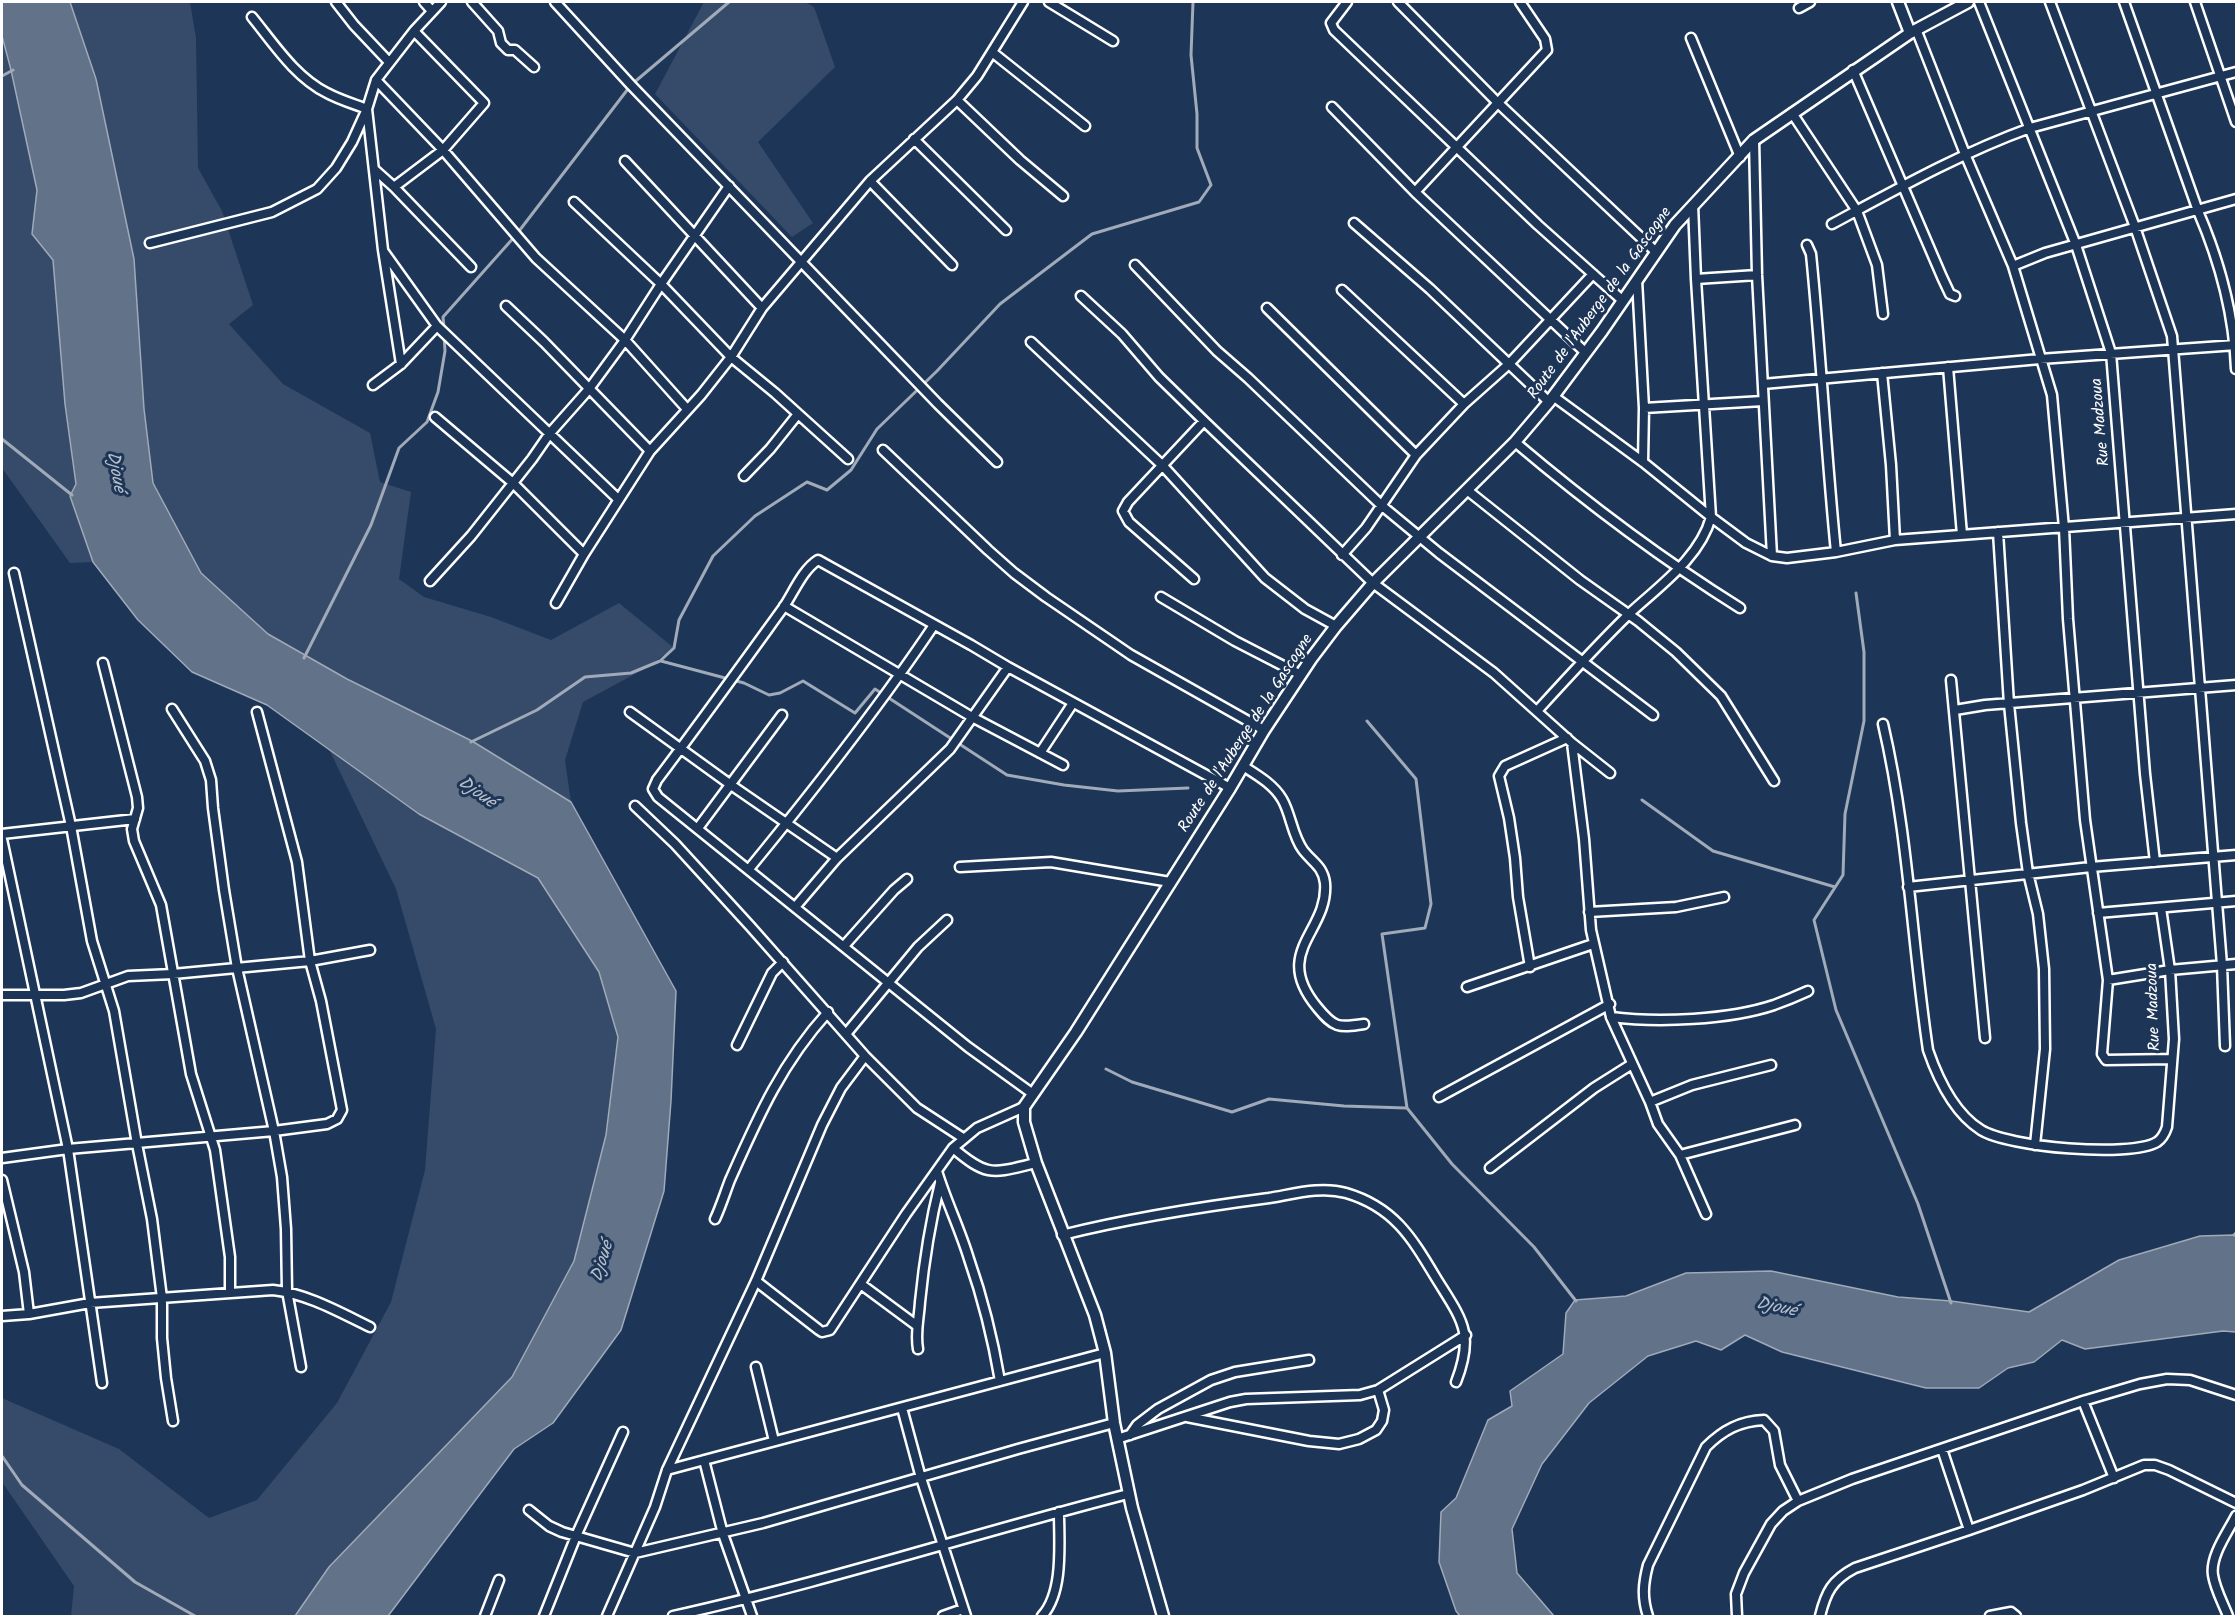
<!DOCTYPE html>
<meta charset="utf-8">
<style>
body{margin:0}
#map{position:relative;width:2238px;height:1618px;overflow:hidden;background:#1d3557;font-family:Kalam,sans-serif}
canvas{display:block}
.frame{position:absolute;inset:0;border:3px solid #fff;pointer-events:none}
</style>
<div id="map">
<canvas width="2238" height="1618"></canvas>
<div class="frame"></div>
</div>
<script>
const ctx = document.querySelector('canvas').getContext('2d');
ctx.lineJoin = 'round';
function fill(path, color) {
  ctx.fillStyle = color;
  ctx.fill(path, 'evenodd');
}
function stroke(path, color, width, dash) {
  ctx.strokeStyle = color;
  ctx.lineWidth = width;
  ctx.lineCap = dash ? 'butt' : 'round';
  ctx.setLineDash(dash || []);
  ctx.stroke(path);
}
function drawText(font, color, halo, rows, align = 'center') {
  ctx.font = font + ' Kalam,sans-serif';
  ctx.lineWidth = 6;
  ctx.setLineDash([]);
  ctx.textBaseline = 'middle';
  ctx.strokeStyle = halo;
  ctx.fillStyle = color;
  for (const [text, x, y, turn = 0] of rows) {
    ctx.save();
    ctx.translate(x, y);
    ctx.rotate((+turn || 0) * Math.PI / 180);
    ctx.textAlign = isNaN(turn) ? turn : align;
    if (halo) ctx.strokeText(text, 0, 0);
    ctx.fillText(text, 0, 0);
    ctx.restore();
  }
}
fill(new Path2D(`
 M70,2H190L196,38L198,168L222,211L253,305L229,324L283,384L370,433L380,482L411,492L399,579L424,597L491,617L551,640L619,603L674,648L646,668L583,702L565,760L571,802L472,741L347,679L268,634L201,573L153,483L96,79Z
 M704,2H805L814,7L835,67L758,142L813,223L792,237L655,94Z
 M2,36L11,70L37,190L32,234L53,260L65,404L76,484L70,496L93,562L70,563L2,468Z
 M328,747L419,814L538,878L599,972L618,1037L606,1135L574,1261L512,1377L329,1567L295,1616H71L74,1586L2,1482V1398L119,1449L209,1518L257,1500L337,1403L391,1302L425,1170L436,1029L396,889Z`), '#364b69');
const water = new Path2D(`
 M2,2H70L96,79L134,259L144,409L153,483L201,573L268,634L347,679L472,741L571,802L676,991L671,1101L664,1191L621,1330L553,1423L514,1449L388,1616H295L329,1567L512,1377L574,1261L606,1135L618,1037L599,972L538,878L419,814L267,705L192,672L138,620L93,562L70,496L76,484L65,404L53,260L32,234L37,190L11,70L2,36Z
 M2234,1235L2236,1236V1332L2223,1331L2085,1349L2062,1340L2034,1362L2008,1368L1979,1388H1926L1782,1352L1745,1335L1721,1350L1696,1341L1648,1356L1589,1403L1542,1464L1512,1529L1517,1573L1554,1616H1460L1456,1611L1439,1562L1441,1512L1456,1498L1488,1420L1512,1406L1510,1391L1563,1354L1566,1313L1575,1300L1626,1296L1686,1273L1771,1271L1898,1297L1951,1301L2029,1312L2119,1260L2200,1236Z`);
fill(water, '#617289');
stroke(water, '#a0aab8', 1.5);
stroke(new Path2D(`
 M2,76L13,70
 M444,328L443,317L516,235L631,85L729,2
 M2,439L72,495
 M1856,593L1864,652V721L1845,814L1843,875L1814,920L1836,1010L1918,1204L1951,1303
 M304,658L371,525L399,448L427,422L438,392L445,351L444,335
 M661,661L744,683L769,695L780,693L803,681L855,713L875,689L1007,775L1064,785L1118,791L1188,788
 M1367,721L1416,779L1431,904L1425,928L1382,934L1407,1108L1452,1164L1534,1247L1576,1301
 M471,742L537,710L585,677L631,673L660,661L674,648L679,620L713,556L755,516L807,482L827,490L851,470L877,429L937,371L1000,304L1092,234L1199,202L1211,185L1197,148V114L1191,55L1193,2
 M1642,800L1713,851L1835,887
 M1106,1069L1132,1082L1232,1112L1269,1099L1344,1106L1406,1108
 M2234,1235L2236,1233
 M2,1456L22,1485L135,1582L195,1616`), '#a0aab8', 3);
const minor = new Path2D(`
 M336,2L354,25L389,62
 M424,2L432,11
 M472,2L498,31L501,43L508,50H515L534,67
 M555,2L631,85L938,404L997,462
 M1049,2L1113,41
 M1347,2L1331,23L1334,30L1538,225L1622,300
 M1398,2L1498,103L1655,251
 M1979,2L2076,245L2111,353L2145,774L2155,862
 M2050,2L2135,227L2172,336L2222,965L2225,1046
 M2124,2L2198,211C2220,262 2234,313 2236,369
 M2195,2L2236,122
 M1799,8L1810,2
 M252,17C274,44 295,77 327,93C340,100 354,104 367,109L383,250L401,364
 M1916,29L1965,154L2013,266L2052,395L2064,528L2068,619L2085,820L2108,980L2102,1054L2106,1060L2172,1059
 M1691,38L1740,157
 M992,52L1085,126
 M1853,70L1942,277L1950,294L1955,296
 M376,80L443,150L536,258L625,340L687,409
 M957,100L1020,160L1063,196
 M1332,107L1415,192L1586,353
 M1792,113L1857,211L1877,265L1883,314
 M914,139L1006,230
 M1754,140L1757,275L1772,556
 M625,161L762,308
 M375,170L394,187L471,267
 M870,181L952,265
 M394,187L443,150L484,103L414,31
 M1415,192L1547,50L1545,39L1520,2
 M574,202L661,284L731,357L775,393L848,459
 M1354,223L1430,289L1549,402
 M1832,224C1897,189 1961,153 2030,128L2236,72
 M150,243L272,212L317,189L336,168L352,142L367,109L376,80L414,31L441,2
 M1807,245L1811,254C1821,353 1826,453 1836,552
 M384,252L437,326L618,499
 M1135,265L1217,351L1248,378L1381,505L1439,553L1653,715
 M2013,266L2045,253L2236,199
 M1696,279L1757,275
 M1637,280L1644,408L1643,462
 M1342,290L1464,404
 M1081,296L1122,334L1159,377L1204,421L1373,583L1494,673L1572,743L1584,839L1591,930L1611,1017L1650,1102L1658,1124L1680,1155L1706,1214
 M506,306L544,342L650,451
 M1267,308L1416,455
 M1031,342L1163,466L1265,578L1305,609L1336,626
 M1948,367L1962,535
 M1882,373L1891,465L1895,540
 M1763,384L2040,359L2236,345
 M373,385L401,364L437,326
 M1553,396L1643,462L1711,517L1746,543L1772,556L1787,558L1836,552L1895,540L2236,514
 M1644,408L1763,401
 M435,417L513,483L584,554
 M1515,442C1587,503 1660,558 1740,608
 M883,450L988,550L1014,573L1046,597L1131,655L1264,730
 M744,476L770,449L798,414
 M1467,490L1580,580L1638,621L1676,652L1721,696L1774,781
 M1998,532L2009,704L2021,823L2028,873L2038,914L2044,969L2045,1049L2035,1145
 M1342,555L1366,528L1416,455L1464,404L1509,364L1593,274
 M14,573L71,826L92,941L114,1011L137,1144L152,1219L162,1298V1338L166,1378L173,1421
 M1194,579L1129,522L1123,511L1128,502L1204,421
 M430,581L471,536L532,459L550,433L589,389L625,340L661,284L729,186
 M1161,597L1235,641L1301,675
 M556,603L584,554L650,451L701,395L731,357L762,308L870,181L957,100L977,76L1023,2
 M784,606L972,717L1063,765
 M103,663L137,797L138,808L132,829L134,841L161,905L191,1074L215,1150L230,1257V1293
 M1951,680L1985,1038
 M172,709L205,761L211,780L213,808L224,890L237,968L274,1131L282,1177L286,1229L287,1291L301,1367
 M1955,710L1985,705L2236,685
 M1537,711C1567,678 1597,645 1629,614C1658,587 1700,558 1711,517L1696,279L1693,205
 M630,712L731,785L837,858
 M1883,724C1908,831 1912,942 1928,1050C1938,1079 1954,1113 1981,1130C2008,1147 2130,1158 2157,1142C2163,1138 2165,1133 2167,1127L2174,1039L2170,970L2161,908
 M1572,743L1610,773
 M1040,753L1073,703
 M1243,766C1257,775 1273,784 1282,799C1291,814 1292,835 1303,850C1312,862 1323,866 1325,883C1329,932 1271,951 1317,1007C1334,1028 1338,1028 1364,1024
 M635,806L675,844L750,926L865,1056L917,1108L963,1138
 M698,828L782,715
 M2,834L135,819
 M2,839L68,1149L102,1383
 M960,867L1051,862L1170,882
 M749,869C813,791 877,710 934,625
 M1908,887L2091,867L2236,855
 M796,906L837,858L950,749L1008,667
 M1589,912L1676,907L1724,897
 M2098,913L2236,901
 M844,946L894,890L907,879
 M1530,967L1518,897L1515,858L1509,818L1499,776L1505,766L1567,738
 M2108,980L2170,970L2236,964
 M1467,987L1593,944
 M2,995H64L81,993L128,976L173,974L310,961L370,950
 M1611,1017C1658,1023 1729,1020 1774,1005C1785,1001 1797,996 1808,991
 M846,1034L918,947L947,920
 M737,1045L772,973L783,962
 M1033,1094L968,1047L658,797L653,789L657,780C700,723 741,666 783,608C793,594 802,570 818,560L971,645L1008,667L1230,788
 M1439,1097L1610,1004
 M1650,1102L1692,1085L1771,1065
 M953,1148C988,1178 993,1173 1036,1163
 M1680,1155L1795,1125
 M2,1158L68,1149L274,1131L327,1124L337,1119L342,1110L321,1001L310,961L297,862L257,712
 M1490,1168L1594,1088L1632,1064
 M937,1171C946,1201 960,1229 969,1259C983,1299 993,1340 1000,1381
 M2,1180L24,1272L29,1314
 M715,1219C721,1206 725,1193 730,1180C758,1117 781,1064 828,1012
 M1062,1235C1130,1218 1200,1207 1269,1198C1294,1194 1321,1186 1346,1193C1394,1207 1412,1238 1436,1278C1462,1320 1475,1333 1456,1382
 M756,1281L819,1330L822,1332L830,1330L906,1214L953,1148L977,1128L1024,1107
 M862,1285L916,1325
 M2,1316L29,1314L90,1303L273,1290C308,1294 339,1312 370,1327
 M918,1349C915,1332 919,1319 920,1302C924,1262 930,1223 940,1183
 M756,1367L774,1441
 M2083,1401L2114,1478
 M902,1408L921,1478L966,1616
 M1187,1417L1309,1441L1339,1444L1359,1439L1376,1430L1382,1421L1384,1410L1378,1390
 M1130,1435L1137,1425L1158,1409L1211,1380L1235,1372L1309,1360
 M1117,1439L1230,1402L1246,1399L1360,1395L1378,1390L1466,1335
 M1942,1449L1969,1530
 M704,1460L723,1534L752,1616
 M667,1470L1105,1353
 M529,1510L549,1526L562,1532L635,1553L763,1523L1018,1449L1114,1423
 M485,1616L499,1580
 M544,1616L576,1536L623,1432
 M607,1616L655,1507L667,1470L756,1281L822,1125L841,1088L865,1056
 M673,1616C826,1582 976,1533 1128,1494
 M943,1616L963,1609
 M1042,1616C1064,1592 1059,1543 1059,1512
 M1648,1616C1642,1598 1643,1584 1648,1565L1706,1447C1723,1430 1740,1421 1764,1420L1774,1431L1780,1465L1798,1501
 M1737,1616L1736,1594L1744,1573L1771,1524L1783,1511L1798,1501L1852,1479L2083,1401L2140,1384L2167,1379L2190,1380L2236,1395
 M1820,1616C1826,1592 1832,1580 1855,1568L1969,1530L2083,1490L2144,1465H2155L2169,1470L2236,1503
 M1990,1616L2011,1612L2016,1616
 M2228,1616C2223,1603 2215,1589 2213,1575C2210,1556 2228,1532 2236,1516`);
const tertiary = new Path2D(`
 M1898,2L1910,33
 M1163,1616L1132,1508L1114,1423L1105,1353L1095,1315L1036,1163L1024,1122V1107L1076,1032L1230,788L1264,730L1311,659L1336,626L1373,583L1515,442L1549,402L1602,331L1675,225L1754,140L1910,33L1968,2`);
stroke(minor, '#fff', 13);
stroke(tertiary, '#fff', 15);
stroke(minor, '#1d3557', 8);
stroke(tertiary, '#1d3557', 10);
drawText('16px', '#fff', '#1d3557', [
 ["Route de l'Auberge de la Gascogne",1601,304,-54],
 ["Rue Madzoua",2102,422,-95],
 ["Route de l'Auberge de la Gascogne",1247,734,-57],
 ["Rue Madzoua",2155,1007,-92]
]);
drawText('italic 18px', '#b8c0ca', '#1d3557', [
 ["Djoué",114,472,80],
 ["Djoué",476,794,35],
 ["Djoué",604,1262,-73],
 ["Djoué",1776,1309,12]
]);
</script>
